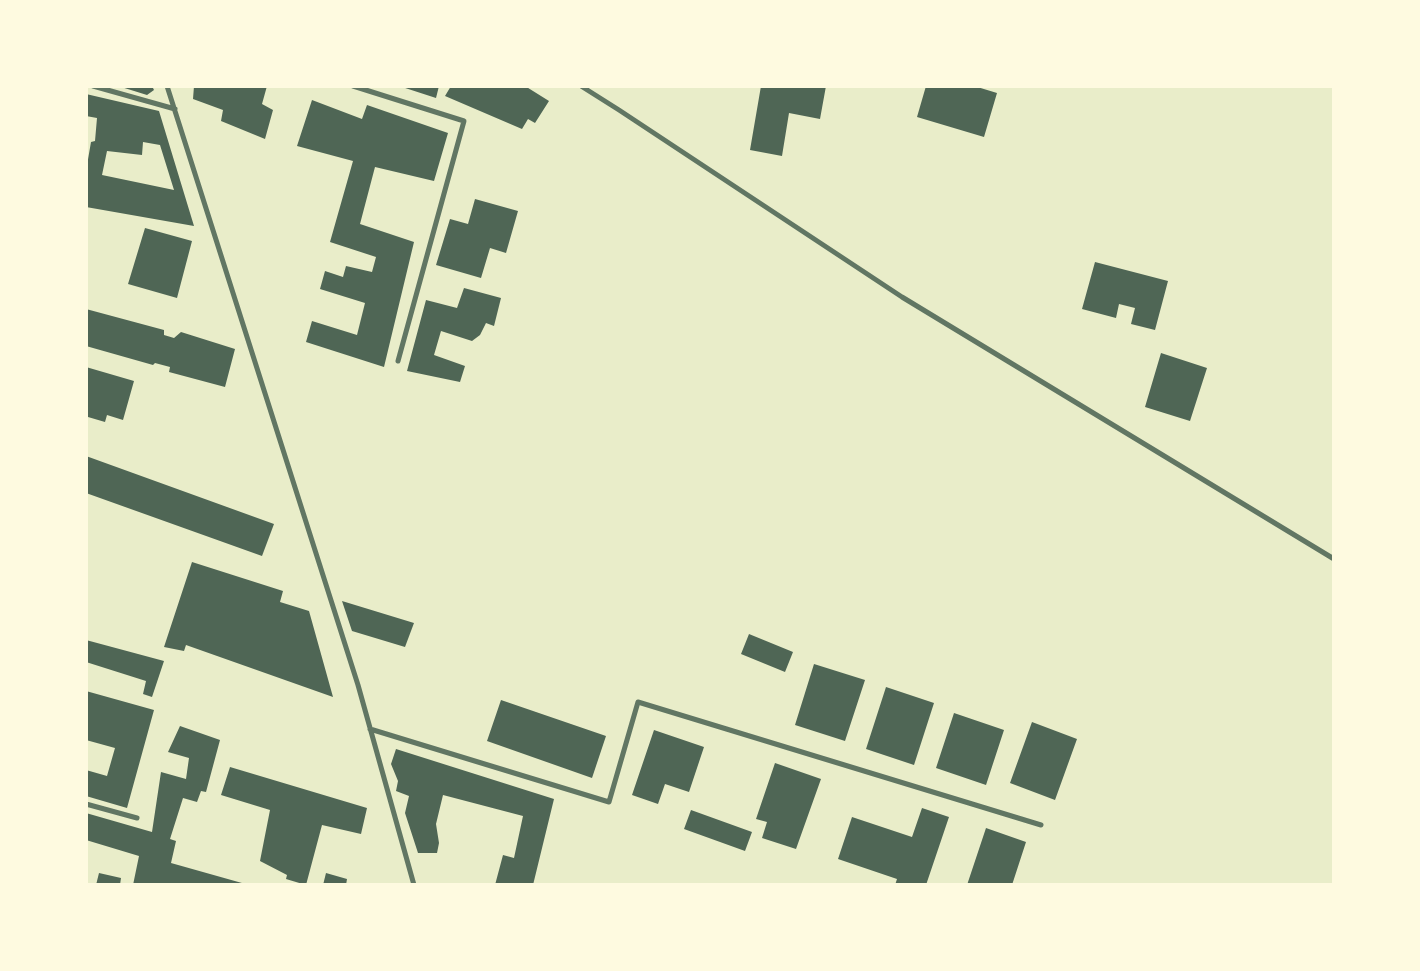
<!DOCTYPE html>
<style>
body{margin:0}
#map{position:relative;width:1420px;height:971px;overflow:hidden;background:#e9edc9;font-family:Cabin,sans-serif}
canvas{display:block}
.frame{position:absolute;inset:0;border:88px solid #fefae0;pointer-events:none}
</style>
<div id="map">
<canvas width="1420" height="971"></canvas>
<div class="frame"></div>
</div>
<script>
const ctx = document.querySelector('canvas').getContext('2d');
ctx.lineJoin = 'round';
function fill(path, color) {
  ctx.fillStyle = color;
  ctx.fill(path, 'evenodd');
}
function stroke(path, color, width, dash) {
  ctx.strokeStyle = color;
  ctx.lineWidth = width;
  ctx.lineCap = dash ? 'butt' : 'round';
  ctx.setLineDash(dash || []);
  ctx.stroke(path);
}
fill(new Path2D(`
 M118,86H152L154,90L147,95Z
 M194,86H267L262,104L273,110L265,139L221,121L223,110L193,99Z
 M399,86H439L436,98Z
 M451,86H525L549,101L535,123L528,119L522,129L445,96Z
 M761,86H826L820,119L789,113L782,156L750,150Z
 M926,86H974L997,93L984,137L917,117Z
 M86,94L159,111L194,226L86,207V171L91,142L95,141L97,118L86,116ZM143,142L160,145L174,190L102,175L107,151L142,155Z
 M312,100L362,119L367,105L448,133L434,181L375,167L360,224L414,242L384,367L306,342L312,321L357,335L365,303L320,289L325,271L343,277L346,266L372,272L376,257L330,242L353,161L297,146Z
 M475,199L518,211L506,253L490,248L481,278L436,265L450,219L468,224Z
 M145,228L192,241L177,298L128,284Z
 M1095,262L1168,281L1155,330L1131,324L1135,308L1119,304L1116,318L1082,309Z
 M464,288L501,298L494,326L486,323L480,335L472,341L441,331L434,355L465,366L460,382L407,371L426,300L457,308Z
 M86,309L164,330V335L174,338L181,332L235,349L225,387L169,372L170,367L155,363L153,365L86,346Z
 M1161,353L1207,368L1190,421L1145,407Z
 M86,367L134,381L123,420L107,415L105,422L88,417V414L86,413Z
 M86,456L274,524L262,556L86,493Z
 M192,562L283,591L280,602L309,611L333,697L186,645L184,651L164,647Z
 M342,601L414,623L405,647L352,631Z
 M749,634L793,652L785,672L741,654Z
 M86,640L164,661L152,697L143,694L146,681L86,662Z
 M814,664L865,680L845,741L795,725Z
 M886,687L934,703L914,765L866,749Z
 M86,691L154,710L127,808L86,796V770L107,776L115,748L86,740Z
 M501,700L606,736L592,778L487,741Z
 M954,713L1004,730L986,785L936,768Z
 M1032,722L1077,739L1055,800L1010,783Z
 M180,726L220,740L206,792L201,791L197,802L183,798L170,839L176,841L171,863L249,885H133L139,856L86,840V813L152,832L161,772L186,779L189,758L168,752Z
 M654,730L704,747L689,792L665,784L658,804L632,795Z
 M396,749L554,799L533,885H495L503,855L514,858L523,816L443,795L436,824L439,843L437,853H418L405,813L409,796L396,791L398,781L391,764Z
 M775,763L821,779L796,849L762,838L767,822L756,819Z
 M230,767L367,808L361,834L322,825L306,885L286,879L287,875L260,861L270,810L221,795Z
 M922,808L949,817L926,885H895L897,879L838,859L852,817L912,837Z
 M691,810L752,832L745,851L684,829Z
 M986,828L1026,842L1012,885H967Z
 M99,873L121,878L120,885H96Z
 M326,873L347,879L346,885H323Z`), '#4f6655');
stroke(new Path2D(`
 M93,86L175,109
 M167,86L358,685L414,885
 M353,86L464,121L398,361
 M581,86L619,110L902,297L1334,559
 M370,729L609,802L638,702L1041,825
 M86,804L137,818`), '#617663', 5);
</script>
